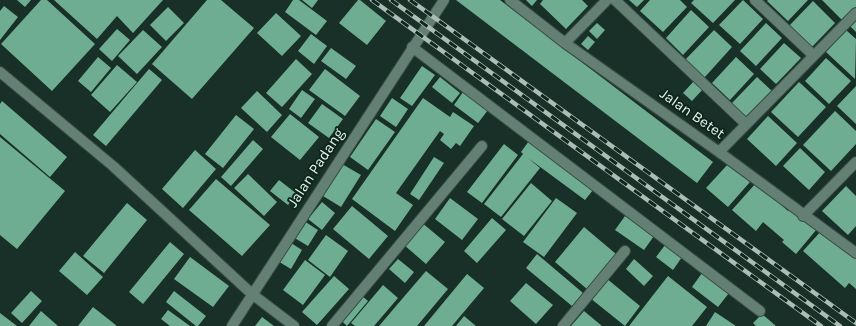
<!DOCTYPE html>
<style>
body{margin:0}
canvas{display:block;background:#183027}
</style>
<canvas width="856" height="326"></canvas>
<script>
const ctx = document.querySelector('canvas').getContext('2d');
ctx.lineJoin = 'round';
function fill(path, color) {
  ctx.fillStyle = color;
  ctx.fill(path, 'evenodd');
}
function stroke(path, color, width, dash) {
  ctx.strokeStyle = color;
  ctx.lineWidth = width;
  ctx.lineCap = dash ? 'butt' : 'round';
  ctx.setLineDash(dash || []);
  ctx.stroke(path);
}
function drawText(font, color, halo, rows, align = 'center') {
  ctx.font = font + ' Karla,sans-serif';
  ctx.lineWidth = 4;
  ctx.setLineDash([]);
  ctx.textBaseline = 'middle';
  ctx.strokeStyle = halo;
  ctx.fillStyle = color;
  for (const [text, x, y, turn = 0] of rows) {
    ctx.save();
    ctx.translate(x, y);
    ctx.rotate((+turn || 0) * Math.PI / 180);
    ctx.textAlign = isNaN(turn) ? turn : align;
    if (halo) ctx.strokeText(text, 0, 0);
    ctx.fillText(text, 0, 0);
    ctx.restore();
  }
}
fill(new Path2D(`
 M17,0H31L25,7Z
 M41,0H47L95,44L52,91L1,44Z
 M54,0H163L133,33L117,16L97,39Z
 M207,0H221L254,28L192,99L152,64Z
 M293,0H299L327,21L316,35L285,12Z
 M302,0H318L312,8Z
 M358,0H360L386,21L367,45L339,23Z
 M456,0H500L713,162L697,183Z
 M526,0H537L532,6Z
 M543,0H582L588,6L566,29L540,4Z
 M629,0H644L637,7Z
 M650,0H680L687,7L663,32L640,11Z
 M694,0H735L713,23L691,3Z
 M743,0L763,19L740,44L719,25Z
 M768,0H808L788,21L767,1Z
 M822,0H856V7L843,21Z
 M813,1L835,23L812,47L789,26Z
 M4,6L18,17L0,40V11Z
 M168,7L184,23L166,41L150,25Z
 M691,10L709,27L683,55L666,38Z
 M276,13L301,36L282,56L257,33Z
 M856,18V32L849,25Z
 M597,23L605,30L597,39L589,31Z
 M766,23L782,38L756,66L740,51Z
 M117,29L130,40L112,61L99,49Z
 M143,30L162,47L137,74L118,56Z
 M714,30L732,47L704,78L685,60Z
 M846,30L856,39L855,79L826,52Z
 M311,34L327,46L314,64L298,51Z
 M588,36L595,42L588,50L581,44Z
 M784,43L801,58L776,84L760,69Z
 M331,48L356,66L346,79L321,61Z
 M98,57L111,68L91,92L78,81Z
 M736,57L754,74L730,100L712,83Z
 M826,58L851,81L829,104L805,81Z
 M296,59L312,74L282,107L266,93Z
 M117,65L137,82L110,112L91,95Z
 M422,66L435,75L412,106L400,98Z
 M149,69L162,80L106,146L93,135Z
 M325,69L360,96L345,116L309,90Z
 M440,77L460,93L452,103L432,87Z
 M757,77L772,91L747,118L731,104Z
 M694,81L703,89L692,101L683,93Z
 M799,82L826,107L798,137L771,112Z
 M856,86V124L837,106Z
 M302,90L315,99L301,118L289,109Z
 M257,91L282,115L267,132L241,108Z
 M463,92L488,110L478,123L454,105Z
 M392,98L408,109L396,127L380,116Z
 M423,98L450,117L453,112L474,126L460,146L456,143L451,149L440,140L444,134L440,131L396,193L413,205L395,231L352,199Z
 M2,101L67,157L50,177L0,134V104Z
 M322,104L343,119L329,138L308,123Z
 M835,111L856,131V144L831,171L803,145Z
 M290,114L319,137L300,160L271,137Z
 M236,115L254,129L223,168L205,154Z
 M768,116L797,143L776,166L747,139Z
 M376,119L395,132L368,170L350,157Z
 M0,137L65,191L17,249L0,235Z
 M253,140L263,149L231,186L221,177Z
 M529,141L593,190L585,200L528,158L540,168L501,217L484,204L523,154L521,152Z
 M504,144L518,155L482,203L467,192Z
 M800,148L825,172L809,190L783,166Z
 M195,150L216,169L183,208L162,189Z
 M434,157L444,163L419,200L410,194Z
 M729,163L750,182L728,207L706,188Z
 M342,164L361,175L341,207L323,196Z
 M248,174L277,202L264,216L234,188Z
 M216,179L270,225L242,256L189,210Z
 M279,180L297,194L288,205L270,191Z
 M531,183L552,201L524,236L502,219Z
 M756,183L788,211L790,209L817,229L796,254L782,242L784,240L763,222L756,231L732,210Z
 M846,186L856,196V226L848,235L822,211Z
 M450,198L478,219L462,240L435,219Z
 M556,198L577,213L544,257L523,242Z
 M322,202L335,213L322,230L308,219Z
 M127,203L147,220L104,273L83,256Z
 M352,206L388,236L369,259L333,229Z
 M625,216L654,236L644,250L615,230Z
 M492,218L506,230L477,263L464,251Z
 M304,221L318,230L308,246L293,237Z
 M421,222L445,242L426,264L403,244Z
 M584,227L616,254L587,289L555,262Z
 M822,230L856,259V289L849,283L845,288L803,251Z
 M326,235L348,251L330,277L308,260Z
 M288,241L302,250L291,269L276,260Z
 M170,242L184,254L143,304L129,292Z
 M665,245L682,257L673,270L656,257Z
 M75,252L103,277L87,295L59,271Z
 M537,254L583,293L572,306L526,268Z
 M190,257L229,286L213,307L174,279Z
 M398,259L414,272L405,283L389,269Z
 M634,259L653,276L644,286L626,269Z
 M305,260L325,275L303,305L283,290Z
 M426,271L448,289L417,326H379Z
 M702,273L729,293L718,307L692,287Z
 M467,274L484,288L452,326H424Z
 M334,276L349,289L317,325L302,312Z
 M668,276L707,307L692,326H629Z
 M606,278L640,306L625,326L590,298Z
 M526,283L553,305L536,324L510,301Z
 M383,285L398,298L374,326H355L351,323Z
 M31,291L42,301L22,323L11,313Z
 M174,291L206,316L198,326H196L166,302Z
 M362,296L368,301L347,326L341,320Z
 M93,307L117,326H78Z
 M168,310L190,326H170L161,319Z
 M41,311L58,326H29Z
 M584,311L602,326H571Z
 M715,312L736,326H706Z
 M0,313L17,326H0Z
 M762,314L776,326H756L753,323Z
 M464,316L476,326H456Z
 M262,317L274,326H255Z`), '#6fad93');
const minor = new Path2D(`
 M510,0L565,43L719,152L856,253
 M615,0L746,124
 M755,0L813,55
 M565,43L607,0
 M412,47L760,311
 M0,72L113,166L252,294L294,326
 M719,152L856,13
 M803,216L856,162
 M232,326L444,0
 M332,326L482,146
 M563,326L625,251`);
stroke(minor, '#384c45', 12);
stroke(minor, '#647f73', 10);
const rail = new Path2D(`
 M372,0L821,326
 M391,0L840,326
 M410,0L856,323`);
stroke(rail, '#acbdb5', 4.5);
stroke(rail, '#0e271d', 3, [9]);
drawText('15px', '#e3f2eb', '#0e271d', [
 ["Jalan Betet",692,114,35],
 ["Jalan Padang",316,168,-57]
]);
</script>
